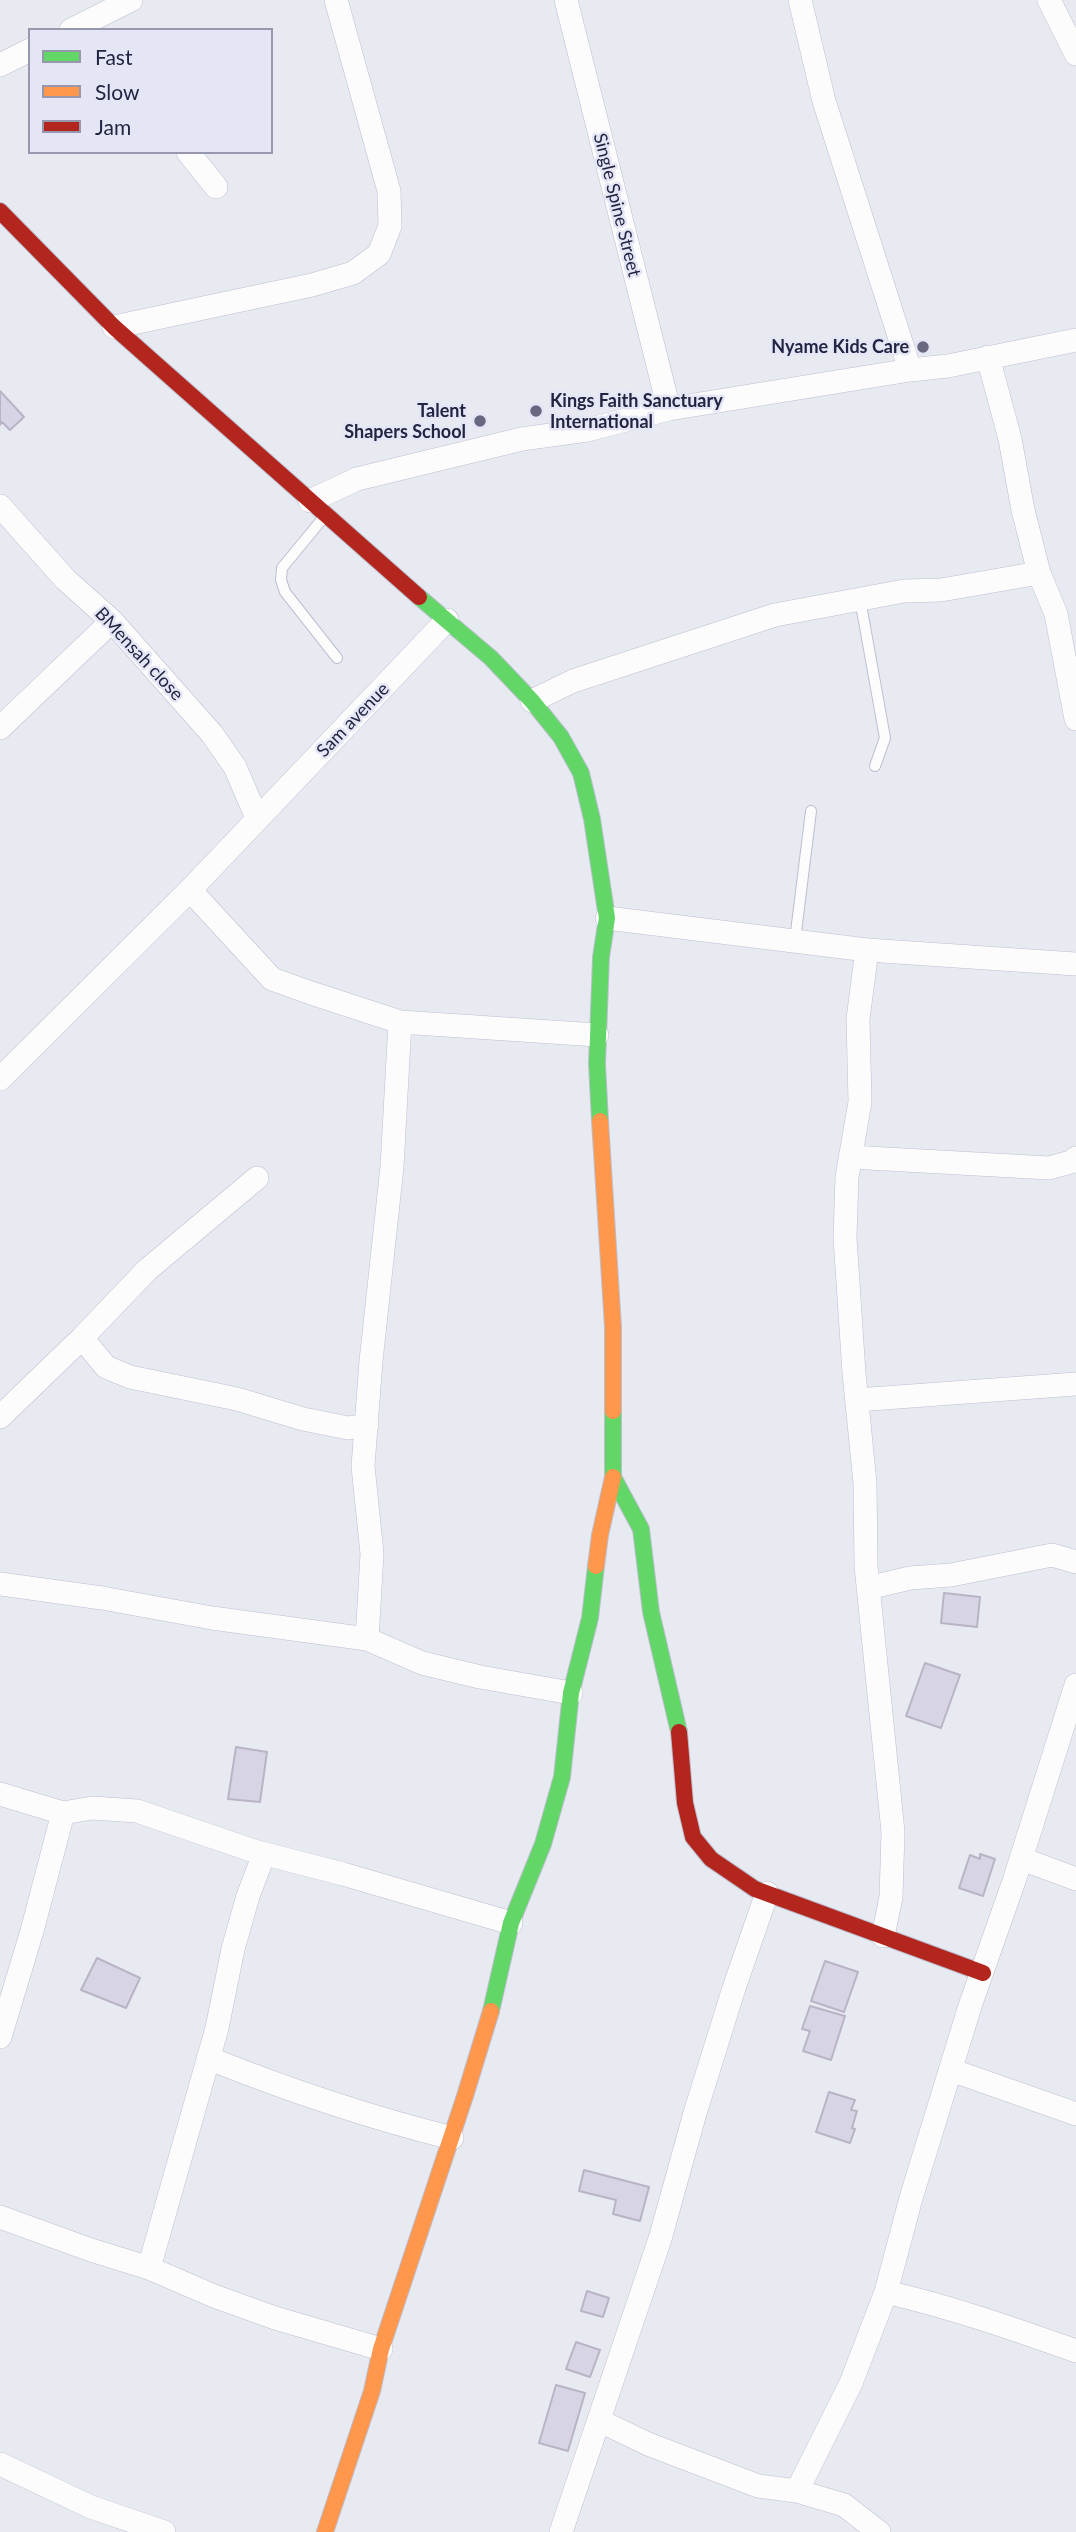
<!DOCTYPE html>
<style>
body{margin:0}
#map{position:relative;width:1076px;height:2532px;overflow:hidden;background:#e8eaf2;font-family:Lato,sans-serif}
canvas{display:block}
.legend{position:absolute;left:28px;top:28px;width:245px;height:126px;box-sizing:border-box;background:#e4e6f6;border:2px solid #9798ae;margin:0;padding:9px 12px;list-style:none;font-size:21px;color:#232442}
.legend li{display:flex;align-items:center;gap:14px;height:35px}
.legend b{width:35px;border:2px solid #9798ae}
</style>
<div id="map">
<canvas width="1076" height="2532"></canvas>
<ul class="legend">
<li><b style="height:9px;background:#63d668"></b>Fast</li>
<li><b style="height:9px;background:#ff974d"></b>Slow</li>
<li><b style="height:9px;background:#b3261e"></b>Jam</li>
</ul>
</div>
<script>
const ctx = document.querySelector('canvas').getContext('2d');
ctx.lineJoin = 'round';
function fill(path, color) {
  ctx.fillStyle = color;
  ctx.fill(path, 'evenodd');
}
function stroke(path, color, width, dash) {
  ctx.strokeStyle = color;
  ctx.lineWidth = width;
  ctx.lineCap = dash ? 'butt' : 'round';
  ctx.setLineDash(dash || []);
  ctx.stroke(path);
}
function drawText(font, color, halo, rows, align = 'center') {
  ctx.font = font + ' Lato,sans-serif';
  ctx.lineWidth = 5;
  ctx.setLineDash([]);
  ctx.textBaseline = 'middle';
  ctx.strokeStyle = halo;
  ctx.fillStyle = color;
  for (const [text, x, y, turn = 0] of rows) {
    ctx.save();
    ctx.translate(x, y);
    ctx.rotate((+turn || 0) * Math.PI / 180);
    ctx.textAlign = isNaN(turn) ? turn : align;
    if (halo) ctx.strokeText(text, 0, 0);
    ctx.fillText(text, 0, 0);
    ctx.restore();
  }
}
const building = new Path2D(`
 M0,391L24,417L10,430L2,422L0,425Z
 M944,1593L980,1597L977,1627L941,1623Z
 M925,1663L960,1675L941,1728L906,1716Z
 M236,1747L267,1752L260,1802L228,1799Z
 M980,1854L995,1859L983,1896L959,1888L970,1855L980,1859Z
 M97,1958L140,1978L126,2008L81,1990Z
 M825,1961L858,1972L844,2012L811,2001Z
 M810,2006L845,2016L831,2060L803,2051L810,2031L802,2029Z
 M829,2092L855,2100L851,2110L857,2111L852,2128L855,2129L850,2143L816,2132Z
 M584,2170L649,2187L640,2221L613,2214L616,2200L579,2191Z
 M587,2291L609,2298L603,2317L581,2311Z
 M576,2342L600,2350L590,2377L566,2369Z
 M556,2385L585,2393L568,2451L539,2443Z`);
fill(building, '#d7d5e5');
stroke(building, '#b8b4c5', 2);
const lane = new Path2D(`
 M324,517L282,568L281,580L285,592L337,658
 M860,599L885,738L875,766
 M795,940L811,811`);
const street = new Path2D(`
 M566,0L669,409
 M800,0L824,101L910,370
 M1049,0L1076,54
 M71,30L131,0
 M0,65L30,50
 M188,152L216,187
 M114,327L312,285L353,273L379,254L390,226L389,191L336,0
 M988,357L1010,439L1023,510L1039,573L1056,614L1076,719
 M310,501L357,479L522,439L587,430L669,409L910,370L948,366L1076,340
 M0,506L65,579L112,621L212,734L235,767L257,818
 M532,701L573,681L775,615L904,591L941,590L1039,573
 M0,728L112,621
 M190,890L272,979L311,993L400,1022L597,1035
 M607,918L867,950L1076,964
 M867,950L858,1019L860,1102L847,1177L845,1238L854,1373L865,1483L866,1566L893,1832L891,1897L883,1936
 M0,1079L190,890L447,620
 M850,1157L1049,1168L1074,1161L1076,1158
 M82,1338L106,1367L130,1377L237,1399L303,1419L348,1428L367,1425
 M857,1400L1076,1384
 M0,1417L82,1338L147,1270L257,1178
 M0,1584L102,1598L212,1618L367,1639L422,1663L480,1677L571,1693
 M868,1588L910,1578L951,1575L1052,1555L1076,1562
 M367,1639L372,1554L363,1466L371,1361L392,1167L400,1022
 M0,1794L63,1813L92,1808L137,1811L254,1851L343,1874L511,1923
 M1022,1859L1076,1879
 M0,2037L32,1931L63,1813
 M208,2058C288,2090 368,2117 452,2138
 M951,2070L1076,2114
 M0,2217L91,2250L149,2268L214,2296L275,2318L381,2349
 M149,2268L217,2028L233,1949L248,1896L264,1854
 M886,2292C951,2307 1014,2329 1076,2351
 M600,2421L648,2444L758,2486L797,2491L844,2505L879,2532
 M0,2464L91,2507L164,2532
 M797,2491L851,2383L886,2292L911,2198L970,2006L1014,1881L1076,1685
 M561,2532L660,2239L695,2113L734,1988L767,1893`);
const fast = new Path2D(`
 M419,597L491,658L532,701L561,737L581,773L592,819L607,918L601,957L597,1064L600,1121
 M613,1411V1477L641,1529L651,1612L679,1732
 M491,2011L511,1923L543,1844L562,1777L571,1693L590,1618L596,1566`);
const slow = new Path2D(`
 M600,1121L613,1327V1411
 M596,1566L600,1535L613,1477
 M325,2532L372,2391L381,2349L465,2096L491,2011`);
const jam = new Path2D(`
 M0,211L114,327L419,597
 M679,1732L685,1803L693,1837L711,1859L755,1889L983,1973`);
stroke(lane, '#bcbecf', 12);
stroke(street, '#bcbecf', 24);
stroke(fast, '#bcbecf', 18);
stroke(slow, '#bcbecf', 18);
stroke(jam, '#bcbecf', 18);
stroke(lane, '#fcfcfd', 10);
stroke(street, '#fcfcfd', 23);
stroke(fast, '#63d668', 16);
stroke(slow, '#ff974d', 16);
stroke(jam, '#b3261e', 16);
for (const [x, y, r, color] of [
 [923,347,7,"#686980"],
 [536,411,7,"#686980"],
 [480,421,7,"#686980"]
]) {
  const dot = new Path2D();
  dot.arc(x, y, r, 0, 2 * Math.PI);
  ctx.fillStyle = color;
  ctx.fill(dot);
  stroke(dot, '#e4e6f6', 2.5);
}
drawText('18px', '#232442', '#e4e6f6', [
 ["Single Spine Street",617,205,76],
 ["BMensah close",139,654,47],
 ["Sam avenue",353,720,-46]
]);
drawText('bold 18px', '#232442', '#e4e6f6', [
 ["Nyame Kids Care",909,347],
 ["Kings Faith Sanctuary",550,401,"left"],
 ["International",550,422,"left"],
 ["Talent",466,411],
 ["Shapers School",466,432]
], 'right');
</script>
